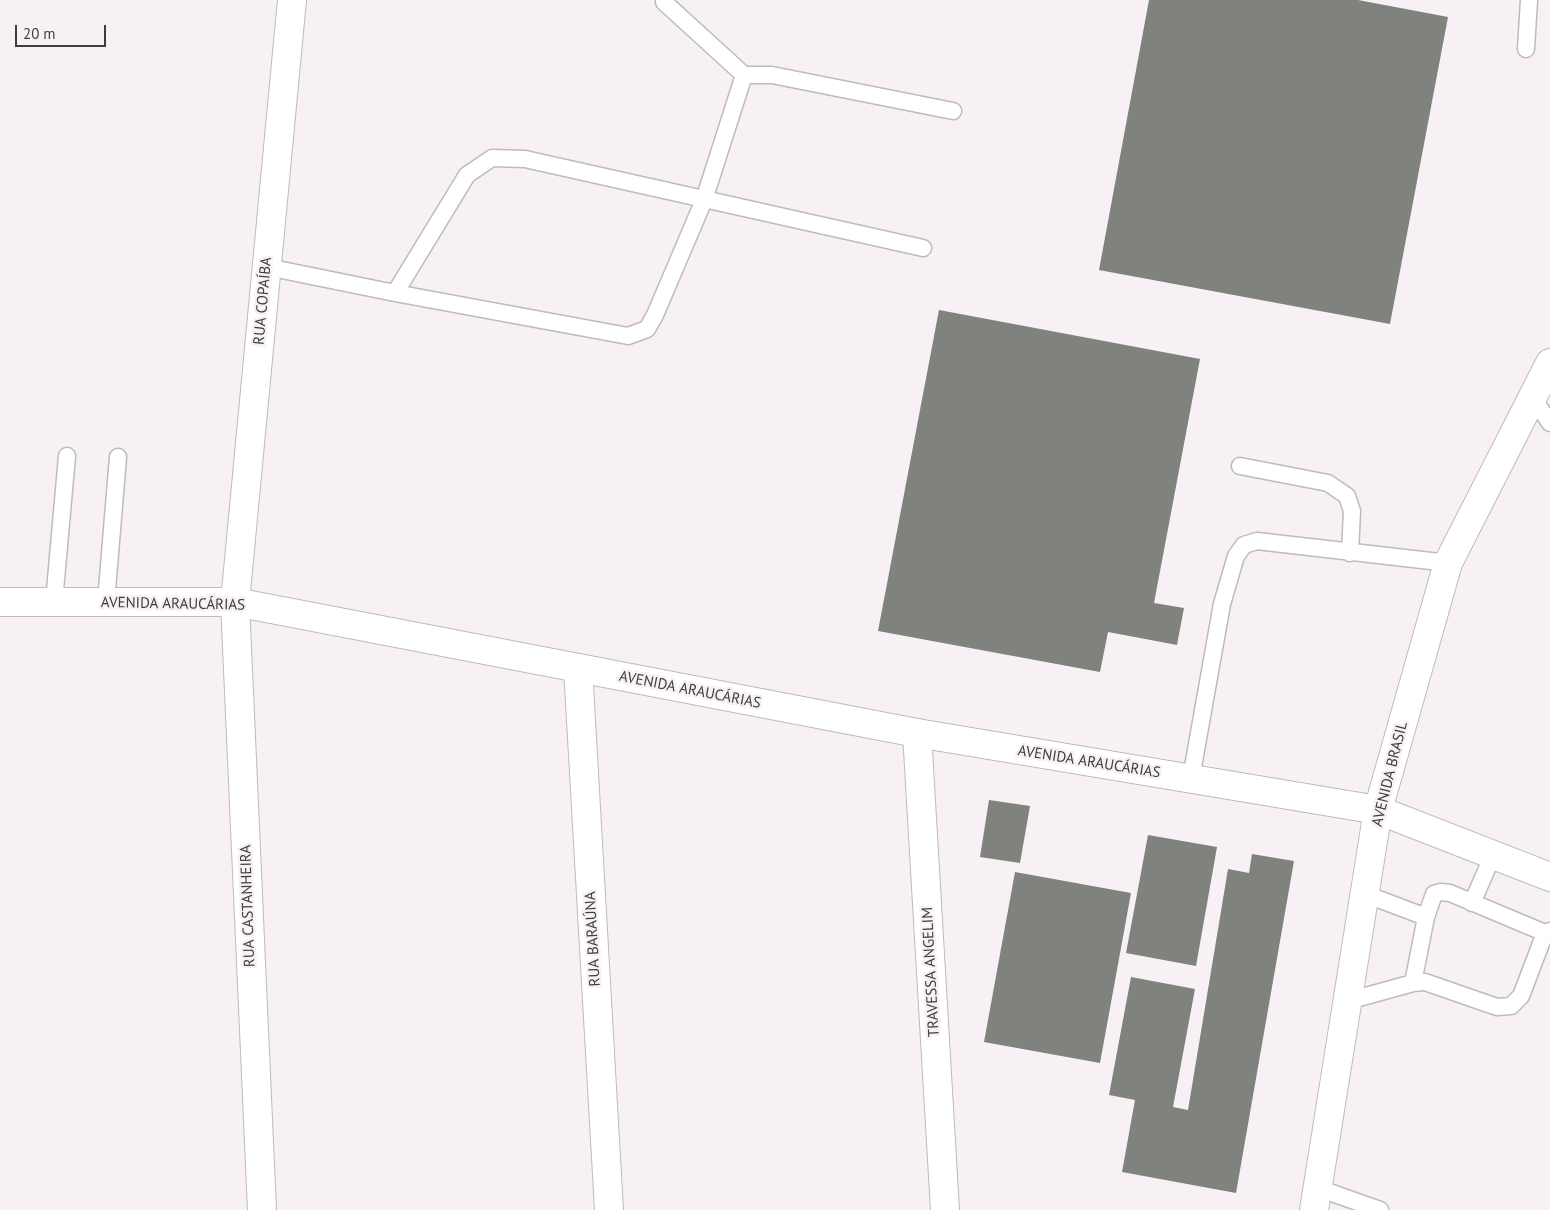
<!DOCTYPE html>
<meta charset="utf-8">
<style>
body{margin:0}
#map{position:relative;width:1550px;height:1210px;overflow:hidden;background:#f7f1f5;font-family:"PT Sans",sans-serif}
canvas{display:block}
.scale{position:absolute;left:15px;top:25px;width:91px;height:22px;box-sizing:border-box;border:2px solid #3e3c3d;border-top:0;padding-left:6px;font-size:15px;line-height:18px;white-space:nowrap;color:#3e3c3d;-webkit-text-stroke:4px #f7f1f5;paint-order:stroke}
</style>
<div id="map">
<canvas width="1550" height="1210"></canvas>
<div class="scale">20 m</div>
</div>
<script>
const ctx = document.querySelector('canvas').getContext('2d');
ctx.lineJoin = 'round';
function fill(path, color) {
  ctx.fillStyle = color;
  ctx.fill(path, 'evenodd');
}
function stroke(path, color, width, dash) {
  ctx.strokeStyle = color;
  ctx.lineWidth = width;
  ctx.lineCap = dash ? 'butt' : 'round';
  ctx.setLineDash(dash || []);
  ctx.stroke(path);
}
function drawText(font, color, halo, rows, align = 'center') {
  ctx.font = font + ' "PT Sans",sans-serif';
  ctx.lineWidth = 5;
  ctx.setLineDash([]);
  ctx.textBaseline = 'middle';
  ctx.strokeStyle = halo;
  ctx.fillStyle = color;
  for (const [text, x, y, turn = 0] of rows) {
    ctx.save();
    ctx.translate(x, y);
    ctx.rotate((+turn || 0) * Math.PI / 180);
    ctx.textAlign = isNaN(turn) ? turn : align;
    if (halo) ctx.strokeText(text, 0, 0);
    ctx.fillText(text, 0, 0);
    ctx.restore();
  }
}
fill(new Path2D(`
 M1149,0H1358L1448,17L1390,324L1099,270Z
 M939,310L1200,359L1154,603L1184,608L1177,645L1108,632L1100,672L878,631Z
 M989,800L1030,806L1020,863L980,857Z
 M1148,835L1217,847L1196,966L1126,953Z
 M1252,854L1294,861L1236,1193L1122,1172L1135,1100L1109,1095L1131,977L1195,989L1173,1107L1188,1110L1228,869L1249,873Z
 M1015,872L1131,893L1100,1063L984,1042Z`), '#7f827d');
const service = new Path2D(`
 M664,0V2L744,75
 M1526,49L1529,0
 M267,267L395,293L467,175L492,158L525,159L923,248
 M395,293L628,336L647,329L655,315L704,200L744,75H772L953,111
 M1532,397L1550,423
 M1240,466L1328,483L1347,496L1352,511L1350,553
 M54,602L67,456
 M106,602L118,457
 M1191,778L1222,604L1236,556L1244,545L1257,541L1448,563
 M1365,894L1426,917
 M1472,903L1493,855
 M1413,983L1426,917L1434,894L1441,892L1450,893L1545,933
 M1348,1001L1413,983L1425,982L1497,1007L1511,1006L1521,996L1545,933L1550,931
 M1318,1188L1380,1210`);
const minor = new Path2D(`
 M578,668L609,1210
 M917,733L945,1210
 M1378,810L1550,877
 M262,1210L235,602L292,0`);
const secondary = new Path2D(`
 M0,602H235L917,733L1378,810
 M1314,1210L1378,810L1448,563L1550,363`);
stroke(service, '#bfbabd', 19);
stroke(minor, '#bfbabd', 30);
stroke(secondary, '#bfbabd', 30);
stroke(service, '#fff', 16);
stroke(minor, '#fff', 28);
stroke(secondary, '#fff', 28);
drawText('15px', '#3e3c3d', '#f7f1f5', [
 ["RUA COPAÍBA",263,301,-85],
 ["AVENIDA ARAUCÁRIAS",173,604,1],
 ["AVENIDA ARAUCÁRIAS",690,690,11],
 ["AVENIDA ARAUCÁRIAS",1089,762,9],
 ["AVENIDA BRASIL",1390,774,-76],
 ["RUA CASTANHEIRA",248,906,-92],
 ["RUA BARAÚNA",593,939,-93],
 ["TRAVESSA ANGELIM",931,972,-93]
]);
</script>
